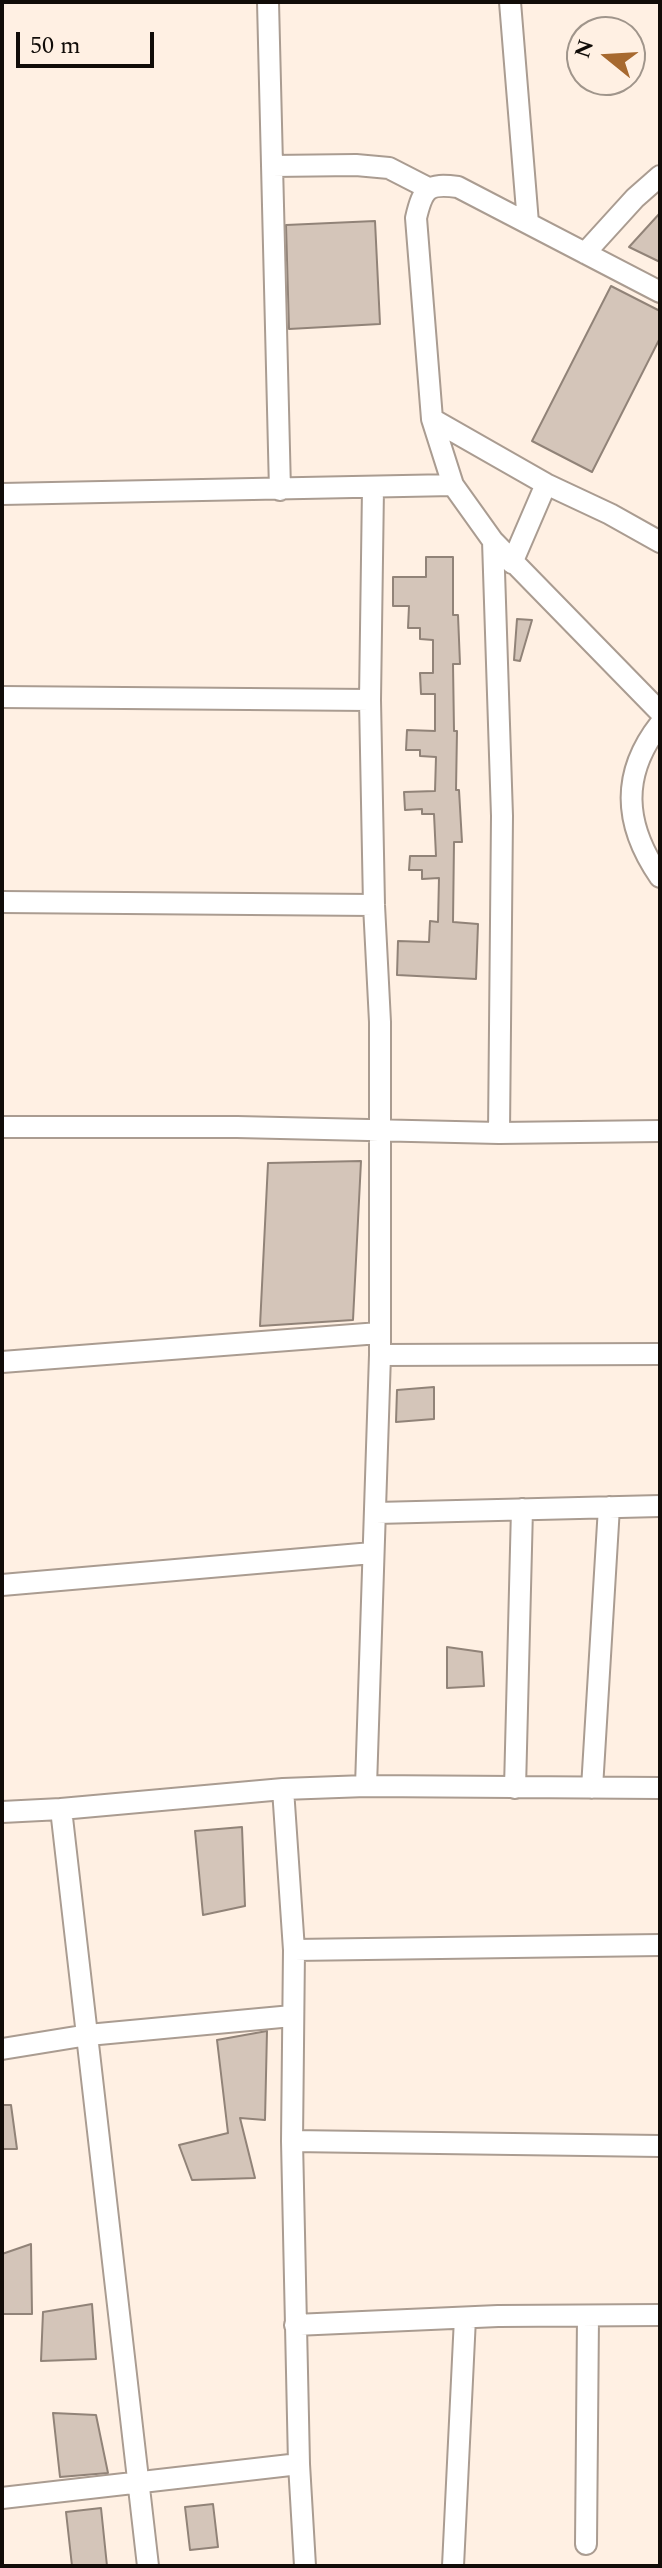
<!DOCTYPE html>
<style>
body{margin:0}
#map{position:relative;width:662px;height:2568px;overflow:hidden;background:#fff0e3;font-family:Spectral,serif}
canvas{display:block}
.frame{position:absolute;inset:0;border:4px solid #110c08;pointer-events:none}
.north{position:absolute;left:566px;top:16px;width:80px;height:80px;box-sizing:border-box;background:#fff0e3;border:2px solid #a0958b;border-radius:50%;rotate:288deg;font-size:22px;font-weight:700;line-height:32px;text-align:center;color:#110c08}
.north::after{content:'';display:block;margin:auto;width:28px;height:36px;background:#a7692f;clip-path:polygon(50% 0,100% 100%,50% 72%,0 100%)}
.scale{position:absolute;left:16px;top:32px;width:138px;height:36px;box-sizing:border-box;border:4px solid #110c08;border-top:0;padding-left:10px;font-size:24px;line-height:28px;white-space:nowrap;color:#110c08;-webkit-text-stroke:6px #fff0e3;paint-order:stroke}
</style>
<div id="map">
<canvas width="662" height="2568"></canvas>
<div class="frame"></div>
<div class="north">N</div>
<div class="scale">50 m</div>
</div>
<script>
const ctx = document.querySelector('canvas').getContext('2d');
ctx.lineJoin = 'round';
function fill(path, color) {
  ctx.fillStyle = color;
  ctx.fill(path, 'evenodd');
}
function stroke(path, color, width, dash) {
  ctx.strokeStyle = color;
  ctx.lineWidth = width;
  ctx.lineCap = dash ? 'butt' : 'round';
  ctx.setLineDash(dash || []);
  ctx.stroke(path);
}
const building = new Path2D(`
 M660,213V262L629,247Z
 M375,221L380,324L289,329L286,225Z
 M611,286L660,311V338L592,472L532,441Z
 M426,557H453V615H458L460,664H453L454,731H457L456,790H459L462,842H454L453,922L478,924L476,979L397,975L398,941L429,942L430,921L438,922L439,878L422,879V870H409L410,856H436L434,814H422V809L405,810L404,792L435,791L436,757L420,756V750H406L407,730L435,731V694H421L420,673H433V640L420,639V628H408L409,606H393V577H426Z
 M517,619L532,620L520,661L514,660Z
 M361,1161L353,1320L260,1326L268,1163Z
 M434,1387V1419L396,1422L397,1390Z
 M447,1647L482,1652L484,1686L447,1688Z
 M242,1827L245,1906L203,1915L195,1831Z
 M267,2031L265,2120L240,2118L255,2178L192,2180L179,2145L228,2133L217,2040Z
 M2,2105H11L17,2149H2Z
 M31,2244L32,2314H2V2254Z
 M92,2304L96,2359L41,2361L43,2312Z
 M53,2413L96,2415L108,2473L60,2477Z
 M213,2504L218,2547L190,2550L185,2507Z
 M101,2508L107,2566H72L66,2512Z`);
fill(building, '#d4c5b9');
stroke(building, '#918378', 2);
const street = new Path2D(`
 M268,2L280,490
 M510,2L528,223
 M272,166L356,165L389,168L428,188
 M585,253L635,198L660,176
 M660,292L458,187C428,183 423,188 416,218L432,419L453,485L493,541L660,712
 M432,419L546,484L610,514L660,542
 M2,494L453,485
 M493,541L502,816L499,1133
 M512,563L546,484
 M2,697L370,700
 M660,724C620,775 624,825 660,877
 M2,902L374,905
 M2,1127H237L499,1133L660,1131
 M380,1355L660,1354
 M2,1362L379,1333
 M376,1513L660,1506
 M2,1585L372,1553
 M366,1786L380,1355V1022L374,905L370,700L373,488
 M515,1788L522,1509
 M592,1788L609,1507
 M283,1789L366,1786L660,1788
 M61,1809L148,2566
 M2,1812L61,1809L283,1789L294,1950L292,2141L299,2464L2,2498
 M294,1950L660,1945
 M2,2049L88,2035L292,2016
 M292,2141L660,2146
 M295,2325L498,2316L660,2315
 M299,2464L305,2566
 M586,2544L588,2316
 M453,2566L465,2318`);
stroke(street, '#aa9c91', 24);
stroke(street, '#fff', 20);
</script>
